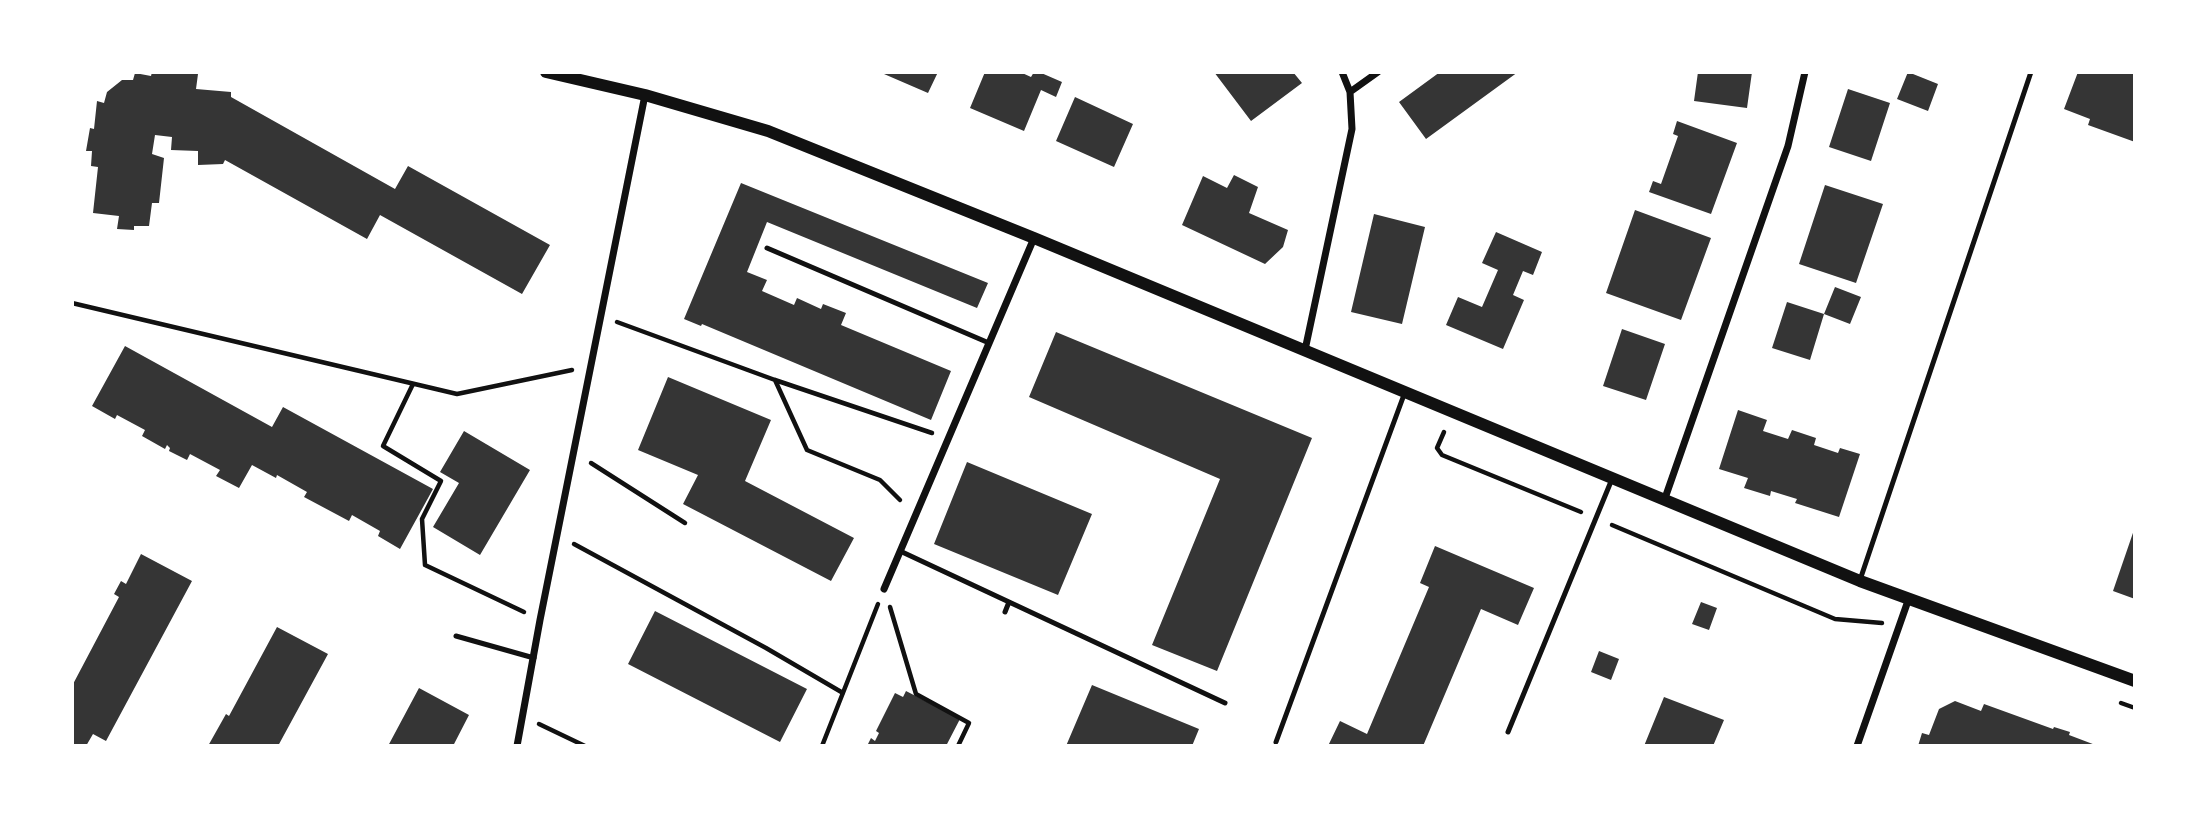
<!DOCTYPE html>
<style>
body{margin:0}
#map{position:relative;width:2207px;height:818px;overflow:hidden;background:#fff;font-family:Arial,sans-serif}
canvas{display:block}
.frame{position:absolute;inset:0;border:74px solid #fff;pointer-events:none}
</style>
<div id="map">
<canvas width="2207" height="818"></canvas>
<div class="frame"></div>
</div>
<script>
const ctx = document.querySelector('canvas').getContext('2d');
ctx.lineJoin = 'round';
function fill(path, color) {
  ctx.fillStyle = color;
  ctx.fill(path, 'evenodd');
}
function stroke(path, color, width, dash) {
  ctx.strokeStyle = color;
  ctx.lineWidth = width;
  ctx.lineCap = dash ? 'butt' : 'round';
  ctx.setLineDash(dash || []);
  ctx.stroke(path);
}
fill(new Path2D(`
 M152,72L198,74L196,89L231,92V97L395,189L408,166L550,245L522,294L380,215L367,239L225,160L223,164L198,165V151L171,150L172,137L155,135L152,154L164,158L159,203H152L149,226H134V230L117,229L119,216L93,213L98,167L91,166L92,151H86L90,128L94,129L97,101L104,103L107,92L122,80H133L135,73L151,76Z
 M885,72H938L928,93L884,74Z
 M985,72H1020L1031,77L1034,72H1039L1062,82L1056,97L1041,90L1024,131L970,108Z
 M1214,72H1293L1302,83L1251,121Z
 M1440,72H1518L1426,139L1399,102Z
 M1698,72H1752L1747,108L1694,101Z
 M1908,72L1938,84L1928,111L1897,99Z
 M2078,72H2135V142L2088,125L2090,119L2064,109Z
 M1848,89L1890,103L1871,161L1829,147Z
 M1075,97L1133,124L1114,167L1056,141Z
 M1677,121L1737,143L1711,214L1649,192L1653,181L1661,184L1678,136L1673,134Z
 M1234,175L1258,187L1249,213L1288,230L1283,247L1265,264L1182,225L1203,176L1227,188Z
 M741,183L988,283L977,308L767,222L747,272L767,280L762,291L794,305L797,298L821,309L823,304L846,313L841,325L951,371L931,420L702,324L701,326L684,319Z
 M1825,185L1883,204L1856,283L1799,264Z
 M1635,210L1711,238L1681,320L1606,293Z
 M1374,214L1425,227L1402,324L1351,312Z
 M1496,232L1542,252L1533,275L1523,271L1513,295L1524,300L1503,349L1446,325L1458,297L1482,307L1498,270L1482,263Z
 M1835,287L1861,297L1850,324L1824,314Z
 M1787,302L1824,314L1810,360L1772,348Z
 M1622,329L1665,344L1646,400L1603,386Z
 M1056,332L1312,438L1217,671L1152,645L1220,479L1029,397Z
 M125,346L272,427L283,407L433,489L400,549L378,536L380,531L352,515L349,521L304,497L307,492L277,475L276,478L252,465L239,488L216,476L220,470L190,454L187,460L169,451L170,448L167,445L165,449L142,436L145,430L117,415L115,419L92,406Z
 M668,377L771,420L745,481L854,538L831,581L683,504L698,475L638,450Z
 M1738,410L1767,420L1763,431L1788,439L1792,430L1816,438L1814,445L1838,453L1840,448L1860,454L1839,517L1795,503L1797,499L1771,491L1770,496L1744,488L1748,478L1719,469Z
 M464,431L530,470L480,555L433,527L459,483L440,472Z
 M967,462L1092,514L1058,595L934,544Z
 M2135,527V599L2113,591Z
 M1435,546L1534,588L1518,625L1481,609L1423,746H1328L1340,721L1367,734L1429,587L1420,583Z
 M141,554L192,581L106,741L93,734L86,746H72V686L119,597L114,594L121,581L126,584Z
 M1701,602L1717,608L1709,630L1692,624Z
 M655,611L807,689L780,742L628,664Z
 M277,627L328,654L278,746H208L226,714L229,716Z
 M1599,651L1619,659L1611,680L1591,672Z
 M1092,685L1199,729L1192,746H1066Z
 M419,688L469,715L453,746H388Z
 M906,691L960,719L946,746H867L871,738L875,741L879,733L876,731L895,693L903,697Z
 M1664,697L1724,720L1713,746H1644Z
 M1955,701L1981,711L1984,704L2053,729L2054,727L2070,732L2069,735L2098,746H1918L1922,733L1929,735L1939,709Z`), '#353535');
stroke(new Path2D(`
 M72,303L457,394L572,370
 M617,322L775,380L932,433
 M775,380L807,450L880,480L900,500
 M413,384L383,446L441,481L422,519L425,565L524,612
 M1444,432L1437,448L1442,455L1581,512
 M591,463L685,523
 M1612,525L1835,619L1882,623
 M574,544L766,648L843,693
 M890,607L916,694L969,723L958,746
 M2121,703L2135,708
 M539,724L585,746
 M822,746L878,604`), '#111', 4.5);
stroke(new Path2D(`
 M767,248L989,343
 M900,551L1225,703
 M1860,580L2031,72
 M1005,612L1009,602
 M456,636L534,658
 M1508,732L1612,479
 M1276,742L1405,392`), '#111', 5);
stroke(new Path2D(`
 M1350,92L1378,72
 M1305,350L1352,129L1350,92L1342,72
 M1664,501L1788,146L1805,72
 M884,589L1034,238
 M517,746L540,620L645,95
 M1857,746L1909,598`), '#111', 7);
stroke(new Path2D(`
 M546,72L645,95L768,131L1034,238L1860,581L2135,681`), '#111', 12);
</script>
